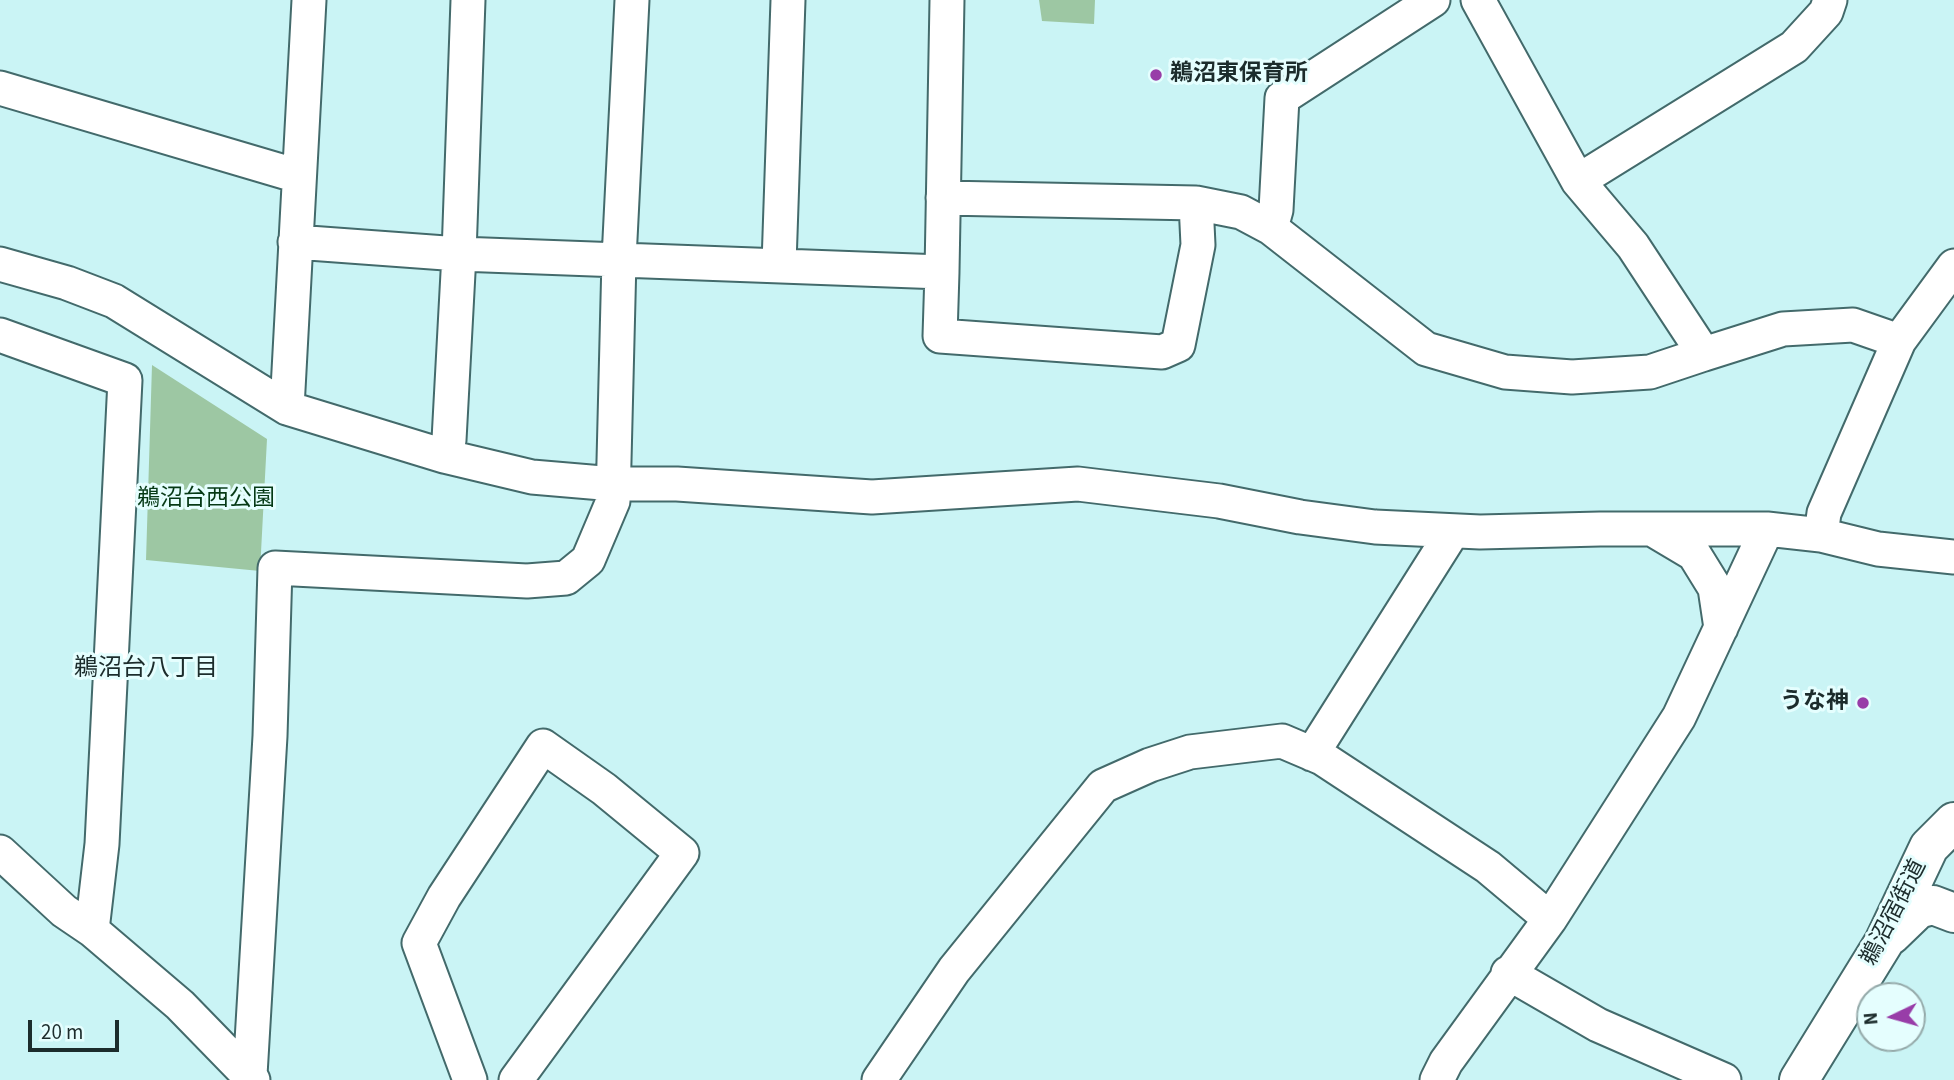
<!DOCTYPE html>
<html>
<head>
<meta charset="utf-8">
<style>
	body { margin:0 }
	#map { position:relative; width:1954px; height:1080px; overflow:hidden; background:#caf4f5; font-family:"Source Sans 3",sans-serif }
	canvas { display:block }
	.north { position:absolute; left:1856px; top:982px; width:70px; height:70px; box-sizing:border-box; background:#e5fefe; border:2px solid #95aaaa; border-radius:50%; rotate:265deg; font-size:19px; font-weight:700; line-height:28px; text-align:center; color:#1c2c2c }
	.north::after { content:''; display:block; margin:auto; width:24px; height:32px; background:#983da8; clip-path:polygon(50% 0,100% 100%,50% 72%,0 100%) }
	.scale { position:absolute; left:28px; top:1020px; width:91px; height:32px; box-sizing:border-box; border:4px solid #1c2c2c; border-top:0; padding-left:9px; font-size:21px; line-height:24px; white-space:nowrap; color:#1c2c2c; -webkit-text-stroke:5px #e5fefe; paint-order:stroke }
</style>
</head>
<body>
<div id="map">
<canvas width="1954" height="1080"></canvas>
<div class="north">N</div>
<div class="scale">20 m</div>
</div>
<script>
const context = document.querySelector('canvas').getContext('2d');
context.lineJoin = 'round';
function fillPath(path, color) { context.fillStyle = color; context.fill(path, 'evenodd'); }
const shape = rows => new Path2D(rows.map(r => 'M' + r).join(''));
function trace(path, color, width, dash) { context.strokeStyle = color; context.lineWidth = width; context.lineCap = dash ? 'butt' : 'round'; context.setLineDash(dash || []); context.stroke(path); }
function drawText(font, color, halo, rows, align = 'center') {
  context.font = font + ' "Source Sans 3","Noto Sans JP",sans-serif'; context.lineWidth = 6; context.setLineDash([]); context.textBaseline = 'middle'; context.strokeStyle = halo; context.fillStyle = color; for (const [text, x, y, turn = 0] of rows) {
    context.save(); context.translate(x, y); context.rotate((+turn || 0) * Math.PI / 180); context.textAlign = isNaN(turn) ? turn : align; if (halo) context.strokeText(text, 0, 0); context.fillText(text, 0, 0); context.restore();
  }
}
fillPath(shape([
	[1039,0,1095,0,1094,24,1042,21],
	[152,365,267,439,260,571,146,560]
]), '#9dc7a3');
const minor = shape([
	[1478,0,1578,181,1633,246,1704,354,1783,329,1853,325,1899,341],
	[0,88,298,176],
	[1578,181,1794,47,1826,12,1830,0],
	[943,198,1196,203,1198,245,1178,345,1162,352,940,336,942,272,947,0],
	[1196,203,1241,212,1271,228,1426,349,1505,372,1572,377,1650,372,1704,354],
	[1271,228,1276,210,1282,98,1433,0],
	[295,242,459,254,942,272],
	[0,264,67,283,114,301,287,408,444,456,532,477,614,484,677,484,872,497,1078,484,1219,501,1300,517,1375,527,1480,532,1600,529,1767,529,1821,535,1878,549,1954,557],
	[779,264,788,0],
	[0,335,125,380,102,844,92,930],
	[287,408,309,0],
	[444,456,449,440,459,254,468,0],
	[1652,529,1694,554,1715,588,1721,628],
	[1821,535,1824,513,1899,341,1954,266],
	[1312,754,1453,531],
	[0,852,64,911,92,930,180,1005,253,1080],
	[1508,973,1598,1025,1724,1080],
	[250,1075,270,736,275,568,527,581,566,578,588,560,613,501,619,259,632,0],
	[470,1080,419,943,444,897,543,746,604,789,682,853,516,1080],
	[879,1080,954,970,1103,786,1150,765,1190,752,1282,741,1322,758,1488,867,1550,919],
	[1437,1080,1446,1062,1550,919,1679,717,1767,529]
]);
const tertiary = shape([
	[1891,935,1918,909,1933,905,1954,913],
	[1799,1080,1884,942,1929,847,1954,822]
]);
trace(minor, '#436a6b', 37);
trace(tertiary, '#436a6b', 42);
trace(minor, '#fff', 33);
trace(tertiary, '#fff', 38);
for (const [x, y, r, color] of [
	[1156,75,7,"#983da8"],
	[1863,703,7,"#983da8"]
]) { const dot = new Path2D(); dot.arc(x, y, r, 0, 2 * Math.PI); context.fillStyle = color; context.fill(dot); trace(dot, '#e5fefe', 2.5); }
drawText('bold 23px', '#1c2c2c', '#e5fefe', [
	["鵜沼東保育所",1170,75],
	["うな神",1849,703,"right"]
], 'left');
drawText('23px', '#053915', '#e5fefe', [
	["鵜沼台西公園",206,500]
]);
drawText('23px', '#1c2c2c', '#e5fefe', [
	["鵜沼宿街道",1895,913,-63]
]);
drawText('24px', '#1c2c2c', '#e5fefe', [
	["鵜沼台八丁目",146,670]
]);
</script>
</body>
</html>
